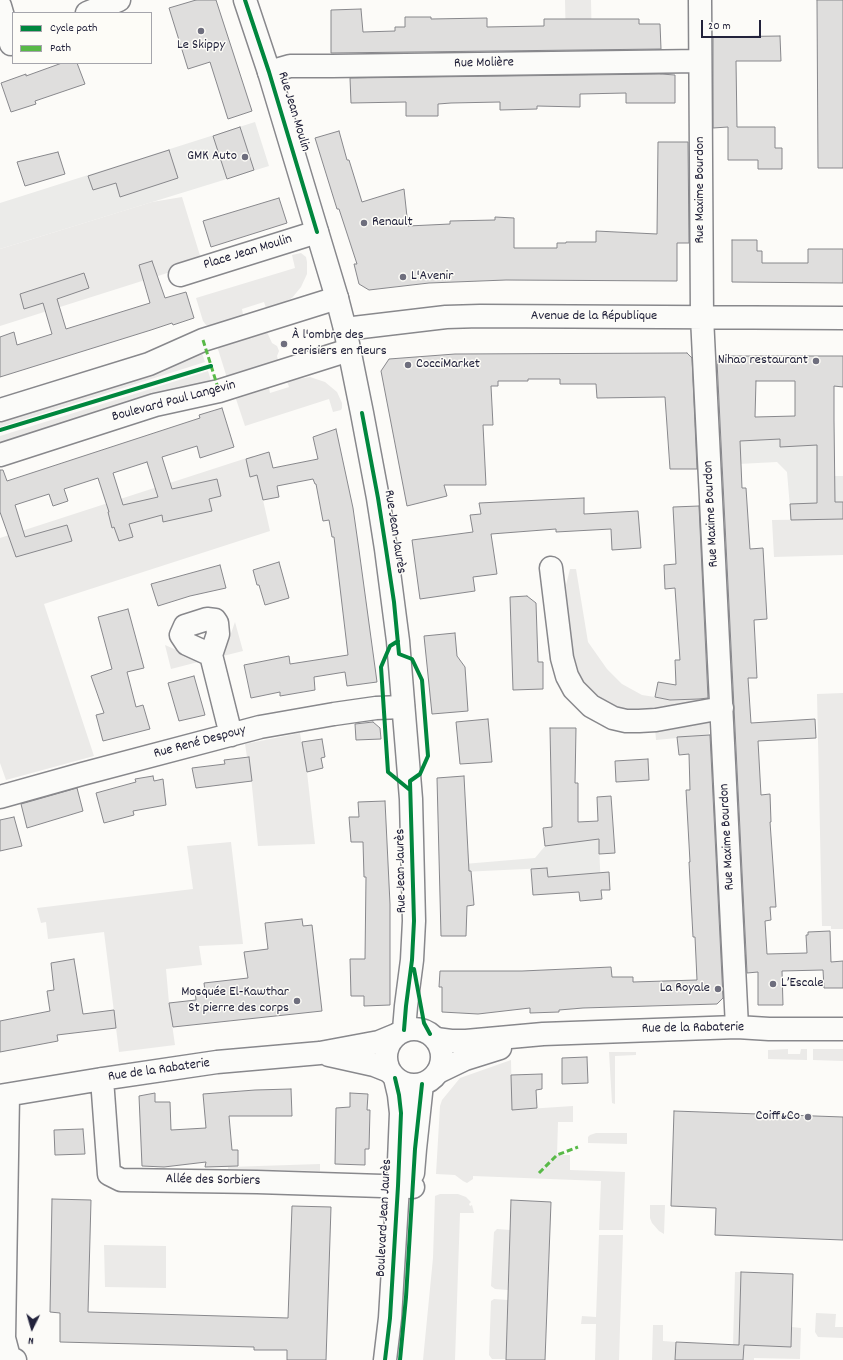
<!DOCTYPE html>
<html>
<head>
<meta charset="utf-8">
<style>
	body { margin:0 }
	#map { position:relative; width:843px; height:1360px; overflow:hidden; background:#fcfbf8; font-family:Dekko,sans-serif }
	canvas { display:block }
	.legend { position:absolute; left:12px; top:12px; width:140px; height:52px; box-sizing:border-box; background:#fdfcf7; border:1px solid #a5a5ac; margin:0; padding:5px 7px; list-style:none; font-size:12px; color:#22223b }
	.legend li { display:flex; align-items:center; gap:8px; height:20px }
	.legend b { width:20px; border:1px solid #a5a5ac }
	.north { position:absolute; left:12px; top:1308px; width:40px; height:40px; -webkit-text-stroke:3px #fdfcf7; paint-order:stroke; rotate:185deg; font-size:11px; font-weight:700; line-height:16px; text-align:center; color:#22223b }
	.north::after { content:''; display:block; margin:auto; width:14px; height:18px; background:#22223b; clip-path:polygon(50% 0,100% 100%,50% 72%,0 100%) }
	.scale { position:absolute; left:701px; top:20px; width:60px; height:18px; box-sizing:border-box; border:2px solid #22223b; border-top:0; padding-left:5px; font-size:12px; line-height:14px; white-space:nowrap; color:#22223b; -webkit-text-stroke:3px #fdfcf7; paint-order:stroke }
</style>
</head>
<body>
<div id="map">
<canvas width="843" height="1360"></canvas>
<ul class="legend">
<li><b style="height:5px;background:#00873e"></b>Cycle path</li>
<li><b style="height:5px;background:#58b947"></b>Path</li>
</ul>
<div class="north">N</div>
<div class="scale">20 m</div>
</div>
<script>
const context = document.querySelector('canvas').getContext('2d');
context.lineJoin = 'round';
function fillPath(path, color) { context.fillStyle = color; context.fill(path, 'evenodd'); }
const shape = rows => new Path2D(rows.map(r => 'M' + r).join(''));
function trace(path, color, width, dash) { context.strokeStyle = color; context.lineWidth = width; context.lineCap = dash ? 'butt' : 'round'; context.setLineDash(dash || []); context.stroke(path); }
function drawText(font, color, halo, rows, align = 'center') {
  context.font = font + ' Dekko,sans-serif'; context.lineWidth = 3; context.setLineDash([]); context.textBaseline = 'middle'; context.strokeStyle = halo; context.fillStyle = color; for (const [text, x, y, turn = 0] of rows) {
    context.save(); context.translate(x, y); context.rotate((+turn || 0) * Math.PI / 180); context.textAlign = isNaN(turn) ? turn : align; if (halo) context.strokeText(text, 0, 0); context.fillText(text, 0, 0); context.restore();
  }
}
fillPath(shape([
	[255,122,269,166,0,249,0,203],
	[834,431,834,476,843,476,843,519,791,520,787,472,777,462,719,465,720,442,771,439],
	[598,821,601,890,550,894,547,868,440,873,440,866,535,858,545,846,543,828]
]), '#ebebe9');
fillPath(shape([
	[565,0,591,0,592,50,566,50],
	[182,197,202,262,0,326,0,249,152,202],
	[301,253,306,257,307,262,307,274,301,287,292,298,281,304,266,308,264,302,242,309,243,315,212,325,206,325,203,321,196,298,295,268,292,255],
	[264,331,267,332,272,343,277,346,279,351,277,356,278,360,275,363,227,378,217,346],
	[200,347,205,362,0,427,0,416],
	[208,371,213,387,0,446,0,436],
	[310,377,325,382,337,392,342,403,342,408,341,410,333,412,329,399,245,426,236,399,269,388,270,393,289,387,287,381],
	[253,456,270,531,44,604,94,756,6,780,0,763,0,538],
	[843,519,843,555,774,557,772,520],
	[570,569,576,569,588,642,607,669,622,684,642,695,655,697,670,700,708,698,706,702,627,714,588,694,571,659,566,585],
	[235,622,243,651,223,656],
	[165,645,202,661,171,669],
	[843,693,843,929,831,929,831,926,822,926,817,694],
	[709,721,709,735,656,740,655,728],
	[300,733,307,772,315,844,258,846,249,757,247,757,245,744],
	[231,842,243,944,199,946,202,965,166,969,169,1003,175,1045,119,1052,104,932,48,939,46,922,41,923,37,908,193,889,187,846],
	[788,1049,788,1054,800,1054,801,1049,807,1049,807,1060,768,1059,768,1050],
	[813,1049,843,1049,843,1061,813,1060],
	[609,1052,636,1052,636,1055,615,1056,615,1104,612,1103],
	[511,1060,512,1110,573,1106,573,1122,558,1122,557,1155,570,1155,570,1170,625,1172,623,1230,599,1230,601,1181,473,1176,473,1179,467,1183,463,1181,455,1175,436,1174,440,1106,442,1100,460,1078],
	[596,1133,627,1133,627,1144,588,1143,588,1137,590,1135],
	[320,1164,320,1171,228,1169,228,1167],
	[440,1194,458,1194,466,1197,471,1202,469,1204,470,1206,472,1205,474,1213,460,1213,455,1360,423,1360,433,1258,435,1196],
	[650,1205,665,1205,664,1234,659,1231,652,1223,650,1218],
	[497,1229,510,1230,508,1290,495,1289,491,1286,494,1232],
	[599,1235,623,1235,619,1360,595,1360,596,1324,581,1324,582,1316,596,1317],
	[104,1245,166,1246,166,1288,105,1287],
	[735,1272,741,1272,739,1345,733,1345],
	[494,1299,508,1300,506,1359,492,1359,489,1355,491,1301],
	[816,1313,836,1314,835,1327,843,1327,843,1338,818,1337,815,1332],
	[653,1325,663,1325,663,1341,676,1342,675,1360,652,1360],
	[792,1327,801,1328,800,1359,754,1358,754,1360,743,1360,744,1345,791,1347]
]), '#ebeae8');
const building = shape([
	[196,0,216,0,252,111,228,119,210,62,188,69,169,8,196,0],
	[817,0,843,0,843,168,818,168,817,0],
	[361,9,363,32,395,31,395,27,405,27,405,17,431,17,431,19,487,18,487,27,544,26,544,19,639,19,639,24,660,24,661,49,331,53,331,10,361,9],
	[780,36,781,61,736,61,737,127,775,127,775,148,782,148,782,169,758,169,758,160,728,160,728,127,713,128,713,37,780,36],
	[62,63,77,63,85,84,35,101,36,104,11,112,1,83,26,74,26,76,62,63],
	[661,74,675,75,675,103,626,103,626,93,580,94,580,107,537,106,537,109,500,110,500,102,451,103,438,104,438,116,406,116,406,102,351,103,350,78,661,74],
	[240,127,254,170,227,179,213,136,240,127],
	[339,131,347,160,349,160,362,202,404,189,408,226,450,224,450,221,495,220,495,217,514,218,514,248,557,248,557,243,566,243,566,242,596,242,596,231,657,234,658,142,688,142,689,243,677,243,677,281,506,280,429,283,369,290,359,284,354,264,357,264,339,209,337,209,315,138,339,131],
	[169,150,178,178,120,197,116,183,93,190,88,176,169,150],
	[58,152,65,174,25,186,17,162,58,152],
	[279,198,287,223,211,247,203,221,279,198],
	[732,240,757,240,757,251,762,251,762,263,808,263,808,249,843,249,843,283,732,282,732,240],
	[152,261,165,298,186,292,194,318,173,325,172,323,151,330,0,377,0,337,14,332,17,345,52,334,43,303,24,309,20,294,84,273,89,288,57,299,66,329,150,303,139,265,152,261],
	[687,353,692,358,697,469,670,469,665,397,597,398,596,384,560,384,560,379,528,379,528,381,498,381,498,386,491,386,493,425,483,425,486,485,444,485,447,496,407,506,381,371,389,359,455,354,687,353],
	[722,356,843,356,843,387,834,386,834,420,835,502,843,502,843,519,791,520,790,504,817,503,817,445,780,447,780,439,740,441,742,488,746,488,750,549,763,548,767,619,754,620,757,678,748,678,751,723,815,719,816,738,758,741,761,795,770,794,771,822,770,822,776,907,770,907,771,920,765,921,767,954,807,953,806,935,808,935,808,932,830,931,831,962,843,961,843,988,824,988,823,970,782,971,783,1005,758,1005,758,972,747,973,717,361,722,356],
	[756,381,795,381,795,416,755,417,756,381],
	[222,408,234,447,200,458,197,446,162,457,172,489,217,479,221,496,209,499,212,511,163,522,162,515,129,524,133,537,119,541,114,527,112,528,108,512,109,512,98,478,64,489,68,501,53,506,49,494,15,505,25,537,67,525,72,541,16,557,0,512,0,470,3,470,7,481,200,418,199,415,222,408],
	[147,462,158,497,123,505,113,473,147,462],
	[336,429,353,508,359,550,377,682,347,686,345,672,314,677,315,690,280,696,280,692,251,698,244,665,289,656,290,664,348,655,334,537,332,537,329,520,323,521,316,484,315,484,313,479,277,486,279,497,263,500,257,475,250,477,246,459,269,452,273,468,318,459,313,437,336,429],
	[584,498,584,514,638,511,641,548,612,550,611,529,556,532,556,529,491,534,497,574,473,577,475,591,420,599,412,540,473,532,470,515,481,514,479,503,584,498],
	[699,506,708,698,699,699,670,700,655,697,658,682,676,685,675,660,680,660,675,588,665,589,664,565,676,564,673,507,699,506],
	[279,562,289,598,265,605,259,585,257,585,253,570,279,562],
	[220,565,226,588,190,596,158,606,151,584,220,565],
	[527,596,536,603,538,662,543,662,543,689,513,690,510,597,527,596],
	[128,609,144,668,127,672,136,707,143,705,150,729,103,741,96,715,104,713,91,676,112,669,98,617,128,609],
	[455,633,457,656,465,667,468,711,432,714,424,636,455,633],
	[194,676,205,715,179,721,168,683,194,676],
	[488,719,492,762,460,764,456,722,488,719],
	[373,722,380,728,381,739,356,740,355,724,373,722],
	[550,728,576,728,575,783,578,783,578,822,598,821,597,797,611,796,615,853,599,854,599,839,545,846,543,828,552,827,550,728],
	[710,735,723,998,717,1004,583,1008,559,1010,559,1012,530,1013,530,1008,478,1014,442,1012,442,987,439,987,440,971,522,971,611,967,612,977,633,977,633,982,697,980,695,937,693,937,689,862,690,862,686,790,690,790,689,754,679,755,677,737,710,735],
	[322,739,325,757,321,758,323,768,307,772,302,742,322,739],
	[249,757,252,781,196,788,192,768,225,764,224,760,249,757],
	[648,759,649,780,616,782,615,761,648,759],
	[153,776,154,781,163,779,166,805,133,811,134,815,104,823,96,793,136,782,135,779,153,776],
	[464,776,469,871,471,871,474,905,467,906,466,936,441,936,437,778,464,776],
	[77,788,83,811,27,828,21,804,77,788],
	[385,801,390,904,390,1005,364,1006,364,996,351,996,350,959,365,959,366,877,364,877,363,842,351,842,349,817,359,817,358,802,385,801],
	[14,817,22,846,0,851,0,820,14,817],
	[547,868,548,877,609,872,610,890,601,890,602,899,580,901,579,892,533,895,531,869,547,868],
	[302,919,303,926,312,925,322,1011,173,1027,169,1003,196,1000,195,991,205,991,204,983,248,978,244,952,268,949,265,923,302,919],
	[74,959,83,1014,114,1010,116,1028,57,1035,58,1041,0,1052,0,1021,50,1011,47,991,54,990,51,963,74,959],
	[587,1057,588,1083,562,1084,562,1058,587,1057],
	[542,1074,542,1089,536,1090,537,1108,512,1110,511,1075,542,1074],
	[291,1089,292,1116,229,1116,232,1150,238,1150,238,1166,205,1167,206,1162,164,1167,142,1166,139,1096,155,1093,155,1102,170,1102,171,1130,206,1128,203,1094,255,1090,291,1089],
	[350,1093,368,1094,367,1110,370,1110,369,1149,365,1149,365,1165,335,1164,336,1108,350,1107,350,1093],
	[674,1111,843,1117,843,1240,715,1235,716,1208,671,1206,674,1111],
	[83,1129,85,1154,55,1155,54,1130,83,1129],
	[52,1199,91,1200,88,1312,288,1318,292,1206,331,1207,326,1360,287,1360,287,1350,254,1350,254,1347,60,1342,60,1313,50,1312,52,1199],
	[511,1200,551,1202,545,1360,506,1360,511,1200],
	[741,1272,793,1274,791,1347,744,1345,743,1360,675,1360,676,1342,739,1345,741,1272]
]);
fillPath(building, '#dfdedd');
trace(building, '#88888c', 1);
const minor = shape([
	[700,0,702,317,737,1027],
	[0,6,11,44],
	[87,13,119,0],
	[269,72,290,66,332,66,700,61],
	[180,275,317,232],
	[345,329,446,317,480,316,843,318],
	[0,410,149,364,203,340,337,298],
	[0,455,155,405,219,391,349,350],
	[551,568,562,658,567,676,574,689,591,706,613,718,626,721,639,721,656,720,722,708],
	[211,655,187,644,181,635,185,626,207,619,215,620,217,623,218,634,211,655,231,735],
	[0,797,82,774,260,727,334,714,376,708,403,707],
	[436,1039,451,1041,466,1041,543,1034,737,1027,769,1029,843,1029],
	[329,1055,374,1065,389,1071],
	[438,1072,465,1059,500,1048],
	[102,1079,109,1174,121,1180,257,1182,413,1187],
	[8,1095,4,1338,9,1357,15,1360],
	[0,1096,102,1079,217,1062,320,1053,379,1042,396,1035]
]);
const secondary = shape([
	[245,0,269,72,337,298,345,329,362,413,378,498,386,549,398,641,411,799,414,921,412,960,406,1006,404,1030],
	'386 1057a28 28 0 1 1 56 0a28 28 0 1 1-56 0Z',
	[413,1173,415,1149,422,1084],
	[385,1360,390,1318,398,1186,401,1113,399,1095,395,1078]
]);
trace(minor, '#88888c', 25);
trace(secondary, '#88888c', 25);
trace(minor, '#fbfbf9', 22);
trace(secondary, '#fbfbf9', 22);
trace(shape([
	[203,340,219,391],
	[539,1173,557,1155,578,1147]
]), '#58b947', 3, [6, 3]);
trace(shape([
	[245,0,269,72,317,232],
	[362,413,378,498,386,549,394,602,399,654,412,659,422,680,428,756,420,774,410,781,414,921,412,960,406,1006,404,1030],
	[0,430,211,366],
	[398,641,390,646,381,667,388,772,410,790],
	[414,969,424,1023,430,1034],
	[385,1360,390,1318,398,1186,401,1113,399,1095,395,1078],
	[400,1360,406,1297,415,1149,422,1084]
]), '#00873e', 4);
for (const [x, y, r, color] of [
	[201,31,4,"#6e6e7d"],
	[245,157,4,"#6e6e7d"],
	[364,223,4,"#6e6e7d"],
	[403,277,4,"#6e6e7d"],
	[284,344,4,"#6e6e7d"],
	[816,361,4,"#6e6e7d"],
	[408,365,4,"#6e6e7d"],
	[773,984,4,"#6e6e7d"],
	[718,989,4,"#6e6e7d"],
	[297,1001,4,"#6e6e7d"],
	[808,1117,4,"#6e6e7d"]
]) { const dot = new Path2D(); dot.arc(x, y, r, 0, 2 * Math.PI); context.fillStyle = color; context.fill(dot); trace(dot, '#fdfcf7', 1.5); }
drawText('14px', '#22223b', '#fdfcf7', [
	["Le Skippy",201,46,"center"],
	["GMK Auto",237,157],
	["Renault",372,223,"left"],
	["L'Avenir",411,277,"left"],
	["À l'ombre des",292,336,"left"],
	["cerisiers en fleurs",292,352,"left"],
	["Nihao restaurant",808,361],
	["CocciMarket",416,365,"left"],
	["L’Escale",781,984,"left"],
	["La Royale",710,989],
	["Mosquée El-Kawthar",289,993],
	["St pierre des corps",289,1009],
	["Coiff&Co",800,1117]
], 'right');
drawText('14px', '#22223b', '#fdfcf7', [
	["Rue Molière",484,64,-1],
	["Rue Jean Moulin",293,112,73],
	["Rue Maxime Bourdon",701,190,-90],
	["Place Jean Moulin",248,253,-17],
	["Avenue de la République",594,317],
	["Boulevard Paul Langevin",174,402,-15],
	["Rue Maxime Bourdon",712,514,-93],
	["Rue Jean Jaurès",394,532,81],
	["Rue René Despouy",200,743,-15],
	["Rue Maxime Bourdon",728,837,-93],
	["Rue Jean Jaurès",402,871,-91],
	["Rue de la Rabaterie",693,1029,-1],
	["Rue de la Rabaterie",159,1071,-8],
	["Allée des Sorbiers",213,1181,1],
	["Boulevard Jean Jaurès",385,1218,-87]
]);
</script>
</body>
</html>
